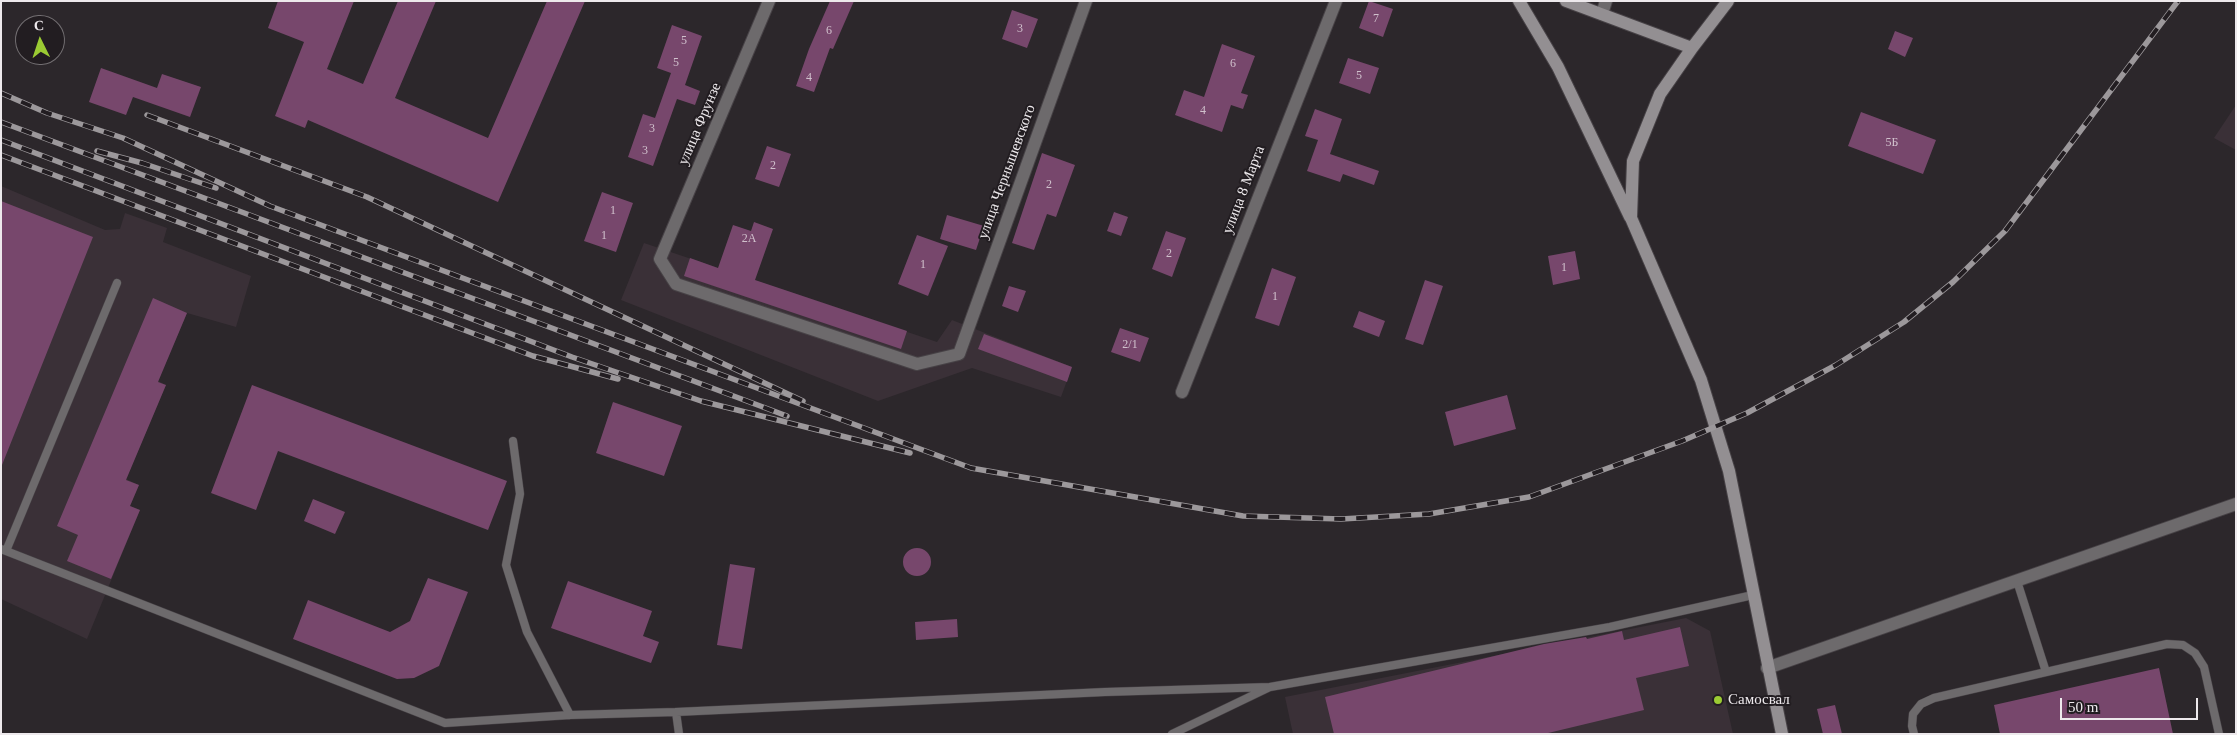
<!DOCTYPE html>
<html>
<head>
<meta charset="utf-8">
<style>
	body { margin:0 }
	#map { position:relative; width:2237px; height:735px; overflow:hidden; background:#2c272b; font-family:Georgia,serif }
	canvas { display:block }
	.frame { position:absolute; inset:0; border:2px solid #ede9ec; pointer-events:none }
	.north { position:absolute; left:15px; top:15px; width:50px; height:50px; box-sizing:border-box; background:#221d21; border:1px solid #736f72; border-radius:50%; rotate:356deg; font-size:14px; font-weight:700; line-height:20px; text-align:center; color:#ede9ec }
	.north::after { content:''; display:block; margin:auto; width:18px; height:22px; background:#9bcb33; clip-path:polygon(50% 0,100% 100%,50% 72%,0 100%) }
	.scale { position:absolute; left:2060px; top:698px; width:138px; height:22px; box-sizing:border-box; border:2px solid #ede9ec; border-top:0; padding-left:6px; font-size:15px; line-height:18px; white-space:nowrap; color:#ede9ec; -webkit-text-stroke:4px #221d21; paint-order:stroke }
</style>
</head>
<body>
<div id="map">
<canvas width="2237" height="735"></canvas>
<div class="frame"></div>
<div class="north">С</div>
<div class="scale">50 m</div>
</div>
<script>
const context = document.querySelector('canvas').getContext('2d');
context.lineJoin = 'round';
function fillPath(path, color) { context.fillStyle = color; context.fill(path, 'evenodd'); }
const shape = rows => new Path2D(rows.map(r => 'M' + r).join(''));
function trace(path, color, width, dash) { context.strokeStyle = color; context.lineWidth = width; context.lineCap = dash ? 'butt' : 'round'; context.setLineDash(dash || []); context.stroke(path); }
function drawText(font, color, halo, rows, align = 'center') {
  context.font = font + ' Georgia,serif'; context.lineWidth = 4; context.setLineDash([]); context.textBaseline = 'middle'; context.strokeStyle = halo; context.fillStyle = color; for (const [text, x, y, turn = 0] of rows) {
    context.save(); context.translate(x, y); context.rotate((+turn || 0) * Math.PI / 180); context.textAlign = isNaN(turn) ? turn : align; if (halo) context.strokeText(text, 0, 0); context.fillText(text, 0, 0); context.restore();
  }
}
fillPath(shape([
	[2236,105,2236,150,2214,138],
	[1,186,105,230,120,229,125,213,167,228,163,242,251,276,236,327,187,313,158,381,166,385,126,479,139,485,130,506,140,510,87,639,1,599],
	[644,243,937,342,952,320,1072,367,1061,397,972,368,878,401,621,300],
	[1686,618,1710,631,1733,734,1293,734,1285,697]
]), '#3a3037');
fillPath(shape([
	[278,1,354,1,327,69,363,84,398,1,436,1,395,98,488,138,547,1,585,1,498,202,308,120,305,128,275,116,304,42,268,28],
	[830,1,854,1,833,49,830,48,814,92,796,86,809,49],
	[1369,1,1393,9,1383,37,1359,28],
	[1012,10,1038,19,1027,48,1002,39],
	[672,25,702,36,685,85,700,91,695,105,677,99,653,166,628,157,643,114,655,118,671,73,657,68],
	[1895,31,1913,38,1905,57,1888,49],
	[1222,44,1255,56,1241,93,1248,95,1243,109,1231,105,1222,132,1175,115,1184,90,1204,97],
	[1348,58,1379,68,1370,94,1339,83],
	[101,68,157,88,162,74,201,87,190,117,133,97,126,115,89,102],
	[1315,109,1342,119,1330,154,1379,171,1374,185,1343,174,1340,182,1307,171,1318,140,1305,136],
	[1861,112,1936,140,1923,174,1848,146],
	[767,146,791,154,779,187,755,179],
	[1042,153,1075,165,1056,217,1047,214,1034,250,1012,243],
	[602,192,633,203,616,252,584,241],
	[1,201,93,237,2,465,1,465],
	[1114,212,1128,217,1121,236,1107,231],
	[947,215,984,226,976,250,940,239],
	[754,222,773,229,755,280,907,331,901,349,684,276,690,258,718,268,733,225,751,231],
	[1166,231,1186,238,1172,277,1152,269],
	[917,235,948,246,928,296,898,284],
	[1575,251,1580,279,1553,285,1548,256],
	[1272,268,1296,277,1279,326,1255,318],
	[1425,280,1443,286,1423,345,1405,339],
	[1009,286,1026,291,1018,312,1002,306],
	[153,298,187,313,158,382,166,385,126,480,139,485,130,506,140,510,111,579,67,561,78,535,57,526],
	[1359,311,1385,321,1379,337,1353,327],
	[1120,328,1149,338,1140,362,1111,352],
	[984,334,1072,367,1067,382,978,349],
	[252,385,507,481,488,530,278,451,256,510,211,493],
	[1507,395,1516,429,1454,446,1445,412],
	[613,402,682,426,664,476,596,453],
	[313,499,345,512,335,534,304,521],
	'903 562a14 14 0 1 1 28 0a14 14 0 1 1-28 0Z',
	[730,564,755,568,742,649,717,645],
	[428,578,468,592,439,666,414,678,397,679,293,639,308,600,390,632,410,621],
	[568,581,652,611,643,636,659,642,651,663,551,628],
	[957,619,958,637,916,640,915,622],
	[1680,627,1689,666,1636,678,1644,710,1544,734,1334,734,1325,697,1544,644,1586,637,1587,639,1622,631,1624,640],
	[2159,668,2173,734,2000,734,1994,705],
	[1835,705,1842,734,1823,734,1817,709]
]), '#77476c');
const service = shape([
	[513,441,520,494,506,565,527,632,570,715],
	[1,549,445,723,570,715,676,712],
	[6,551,117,283],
	[2017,581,2046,672],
	[679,734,676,712,1105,692,1270,687],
	[1172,734,1270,687,1610,627,1753,595],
	[1914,734,1912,726,1913,714,1921,704,1934,698,2167,644,2183,645,2195,653,2204,667,2219,734]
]);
const minor = shape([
	[769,1,660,259,676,284,917,364,959,354,1086,1],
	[1602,14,1606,1],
	[1182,392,1336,1],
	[1767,668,2236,504]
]);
const secondary = shape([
	[1519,1,1558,67,1630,217],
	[1566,1,1692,48],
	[1728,1,1692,48,1660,94,1633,161,1631,218,1701,380,1729,471,1782,734]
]);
trace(service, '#474246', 9);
trace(minor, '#474246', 14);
trace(secondary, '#474246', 14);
trace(service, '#6d6a6c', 8);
trace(minor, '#6d6a6c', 12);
trace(secondary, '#938f92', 12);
const rail = shape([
	[1,93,47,113,123,138,270,206,971,468,1243,516,1341,519,1429,514,1529,497,1682,441,1747,413,1836,365,1904,322,1953,282,2005,231,2178,1],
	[147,115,367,197,803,401],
	[1,122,787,416],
	[1,140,572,357,701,401,910,453],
	[97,151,142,163,216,188],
	[1,155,533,356,618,379]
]);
trace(rail, '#9c989b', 5.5);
trace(rail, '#221d21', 4, [11]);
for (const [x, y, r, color] of [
	[1718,700,5,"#9bcb33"]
]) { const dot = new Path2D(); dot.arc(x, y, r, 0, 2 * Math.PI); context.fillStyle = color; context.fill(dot); trace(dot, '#221d21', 2); }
drawText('12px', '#d0c0cc', null, [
	["7",1376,19],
	["3",1020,29],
	["6",829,31],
	["5",684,41],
	["5",676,63],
	["6",1233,64],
	["5",1359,76],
	["4",809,78],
	["4",1203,111],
	["3",652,129],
	["5Б",1892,143],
	["3",645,151],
	["2",773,166],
	["2",1049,185],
	["1",613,211],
	["1",604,236],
	["2А",749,239],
	["2",1169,254],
	["1",923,265],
	["1",1564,268],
	["1",1275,297],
	["2/1",1130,345]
]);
drawText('15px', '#ede9ec', '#221d21', [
	["улица Фрунзе",700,124,-67],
	["улица Чернышевского",1007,172,-70],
	["улица 8 Марта",1244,190,-69]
]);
drawText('15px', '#ede9ec', '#221d21', [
	["Самосвал",1728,700]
], 'left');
</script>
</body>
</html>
